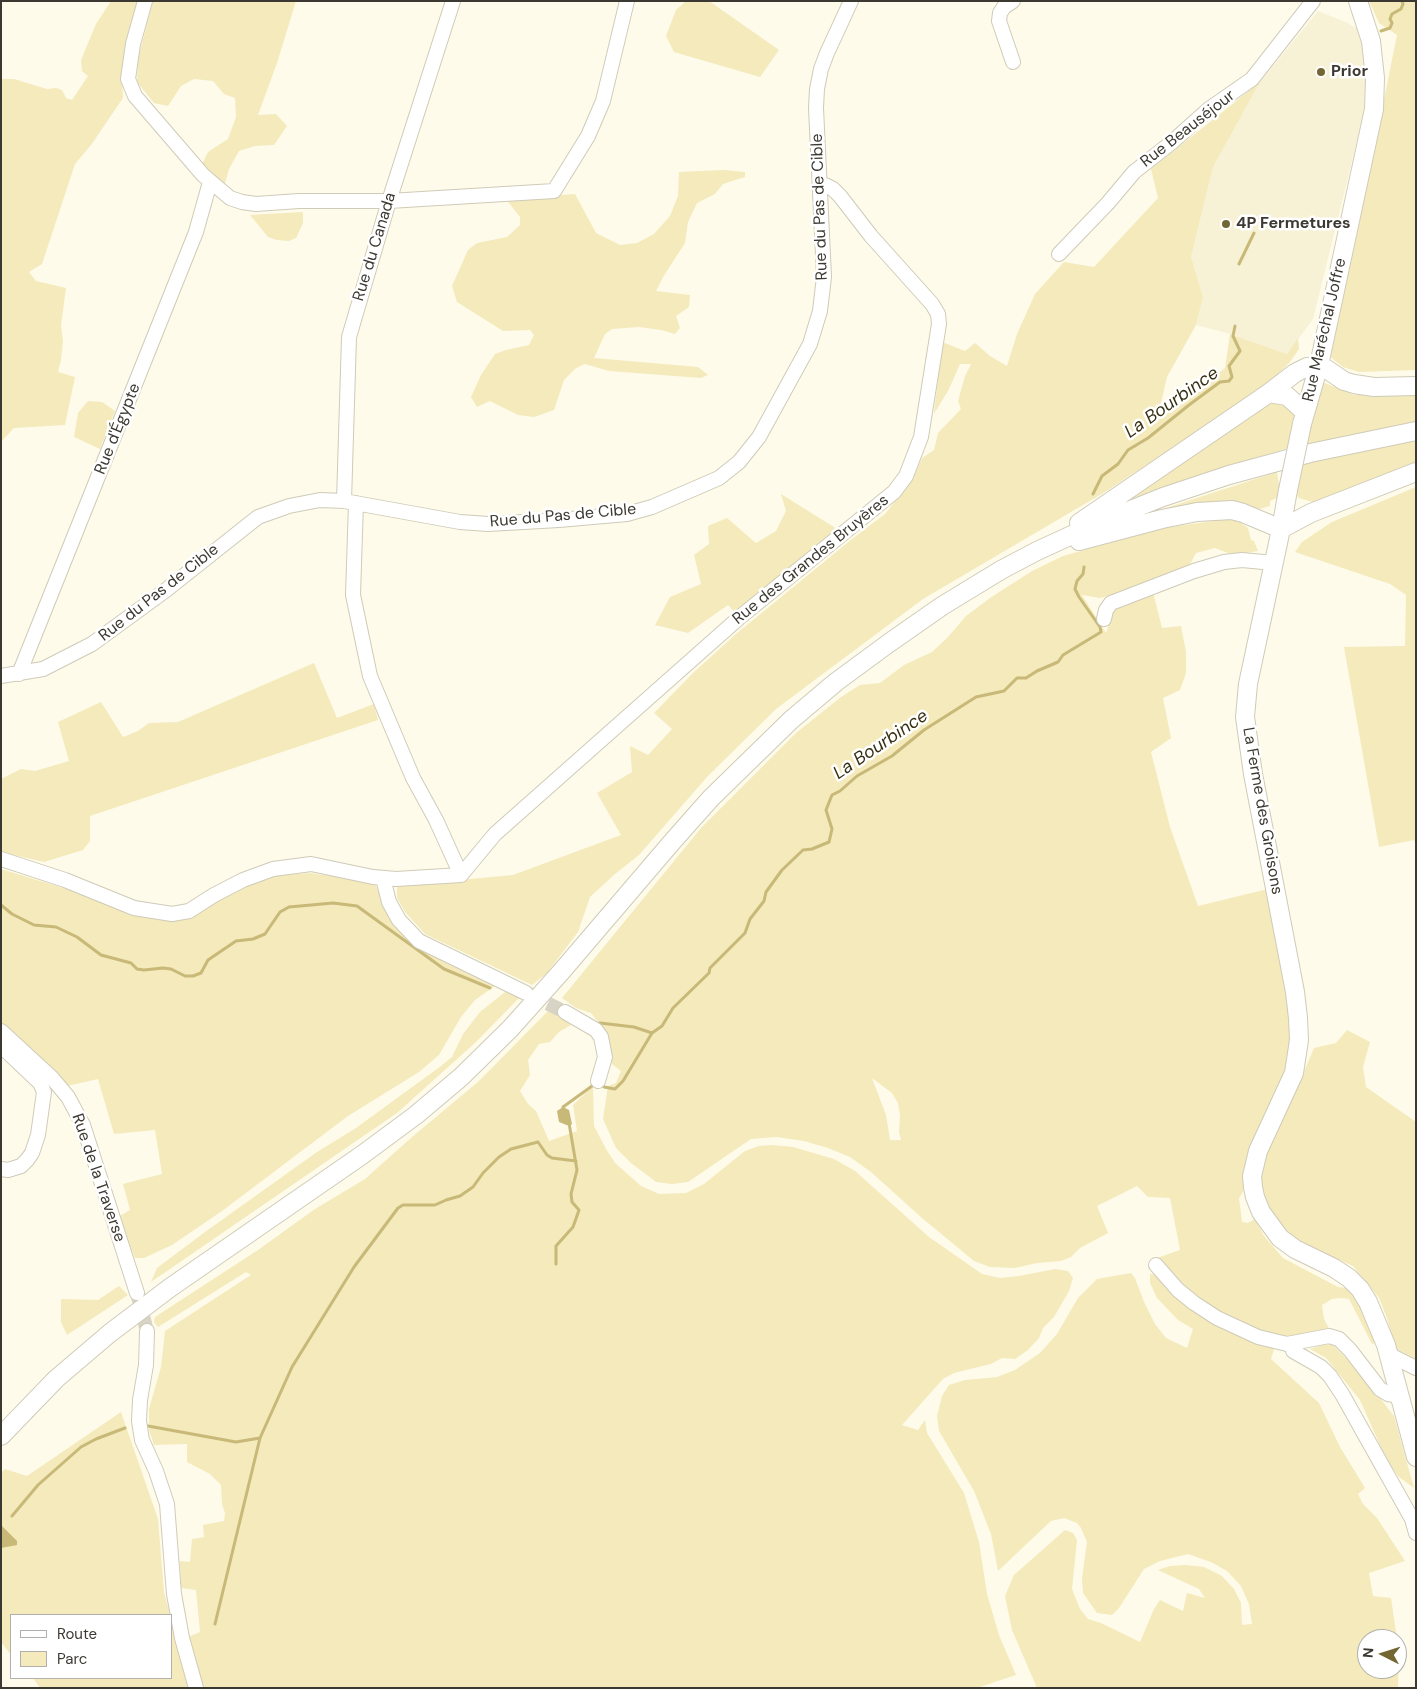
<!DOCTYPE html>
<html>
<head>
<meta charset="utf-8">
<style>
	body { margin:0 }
	#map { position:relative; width:1417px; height:1689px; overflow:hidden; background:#fefbeb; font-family:"DM Sans",sans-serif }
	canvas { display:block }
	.frame { position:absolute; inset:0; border:2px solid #3b3931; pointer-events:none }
	.legend { position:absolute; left:10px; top:1614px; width:162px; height:65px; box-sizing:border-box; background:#fff; border:1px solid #b1b0ad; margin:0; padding:6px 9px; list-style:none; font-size:15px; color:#3b3931 }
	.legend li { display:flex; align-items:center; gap:10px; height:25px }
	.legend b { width:25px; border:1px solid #b1b0ad }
	.north { position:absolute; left:1357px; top:1629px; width:50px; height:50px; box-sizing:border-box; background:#fff; border:1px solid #b1b0ad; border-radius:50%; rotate:275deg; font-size:14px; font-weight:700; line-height:20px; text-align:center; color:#3b3931 }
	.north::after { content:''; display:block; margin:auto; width:18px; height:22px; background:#726633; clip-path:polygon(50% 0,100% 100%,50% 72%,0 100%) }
</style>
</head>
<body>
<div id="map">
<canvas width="1417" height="1689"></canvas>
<div class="frame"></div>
<ul class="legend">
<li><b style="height:6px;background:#fff"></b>Route</li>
<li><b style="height:14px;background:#f4eabb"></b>Parc</li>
</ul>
<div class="north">N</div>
</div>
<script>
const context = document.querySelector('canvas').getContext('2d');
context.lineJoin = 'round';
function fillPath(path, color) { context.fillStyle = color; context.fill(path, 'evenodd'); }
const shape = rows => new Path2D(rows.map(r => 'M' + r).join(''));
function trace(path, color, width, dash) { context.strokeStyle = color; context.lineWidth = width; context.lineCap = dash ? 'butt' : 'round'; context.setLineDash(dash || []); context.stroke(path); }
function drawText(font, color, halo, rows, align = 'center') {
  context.font = font + ' "DM Sans",sans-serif'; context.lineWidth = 5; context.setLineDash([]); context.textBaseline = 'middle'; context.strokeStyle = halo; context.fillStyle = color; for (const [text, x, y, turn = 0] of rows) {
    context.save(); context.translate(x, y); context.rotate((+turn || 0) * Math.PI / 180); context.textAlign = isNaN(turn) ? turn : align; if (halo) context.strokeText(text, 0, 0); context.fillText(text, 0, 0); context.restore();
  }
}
fillPath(shape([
	[1318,11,1348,23,1357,29,1366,49,1366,92,1363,117,1313,319,1287,354,1230,334,1196,325,1203,297,1191,257,1213,167,1260,82]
]), '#f7f1d6');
fillPath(shape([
	[111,1,139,1,122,75,123,98,91,145,75,164,42,264,29,272,36,281,66,288,61,325,63,341,61,360,58,372,75,377,65,425,14,428,1,442,1,79,14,79,47,89,56,88,62,90,66,98,72,100,88,76,82,71,81,60,96,24],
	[153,1,296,1,277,63,258,115,276,114,287,126,274,145,255,146,239,151,229,169,224,187,201,166,208,152,228,139,236,117,235,98,224,94,213,81,194,79,181,86,168,106,154,103,137,82,138,59],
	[686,1,709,1,779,50,760,77,674,52,666,36,676,10],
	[1369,1,1416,1,1416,370,1359,372,1343,367,1328,355,1358,229,1397,35,1379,23],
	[1260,82,1213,167,1191,257,1203,297,1196,325,1167,377,1158,416,1172,412,1225,368,1230,334,1287,354,1298,338,1299,349,1290,362,1265,387,1105,492,923,599,776,709,707,777,639,855,615,874,590,897,578,932,547,973,532,985,425,934,405,912,397,898,397,886,513,875,621,835,597,793,632,772,630,746,648,755,672,729,654,713,693,673,736,634,852,539,885,514,913,479,922,458,934,450,938,433,961,409,958,401,965,376,971,364,960,364,949,389,934,414,942,342,965,351,975,343,990,356,1007,366,1017,334,1035,294,1064,262,1094,267,1158,198,1151,169],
	[724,170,745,172,745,177,723,184,715,194,697,203,688,222,685,243,663,277,656,291,690,295,689,307,676,316,680,328,675,334,661,330,639,327,612,329,605,334,594,358,698,367,708,375,701,378,609,371,585,364,576,368,564,380,554,410,534,417,518,415,490,401,477,407,471,397,481,375,495,354,506,350,529,345,534,335,530,330,503,331,457,302,452,286,468,250,477,243,507,237,520,225,520,217,506,199,575,194,596,233,620,245,637,243,654,234,670,216,678,196,679,172],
	[303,212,303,223,296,238,289,241,277,240,268,237,250,215],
	[1325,383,1354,395,1416,393,1416,423,1304,447,1318,384],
	[88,401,102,402,115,411,100,449,74,437,78,413],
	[1264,402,1282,402,1299,417,1288,448,1201,474,1104,513],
	[1416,438,1416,467,1316,503,1299,498,1294,492,1301,463],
	[1277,472,1281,496,1270,501,1270,506,1256,510,1135,518],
	[1416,487,1416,846,1414,840,1379,847,1344,647,1405,646,1406,595,1390,584,1295,552,1302,542,1332,522],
	[781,494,837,529,737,615,728,605,688,633,655,625,670,597,701,584,694,555,709,544,708,526,727,518,756,543,776,531,786,511],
	[1215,515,1234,518,1248,528,1251,540,1254,541,1258,551,1233,555,1215,548,1196,553,1188,568,1127,592,1100,598,1082,595,1106,633,1108,627,1108,613,1118,605,1153,592,1162,628,1181,626,1186,652,1186,673,1180,690,1163,698,1171,738,1151,752,1170,827,1198,906,1268,889,1290,1010,1290,1057,1289,1065,1250,1154,1243,1192,1239,1198,1242,1222,1248,1223,1255,1219,1264,1236,1283,1258,1338,1287,1346,1288,1357,1297,1378,1342,1372,1344,1349,1299,1341,1298,1332,1299,1322,1305,1324,1319,1331,1332,1287,1340,1247,1327,1194,1299,1170,1274,1157,1258,1180,1250,1170,1198,1148,1197,1137,1186,1097,1206,1108,1233,1080,1248,1071,1257,1061,1261,1037,1263,1015,1268,990,1267,974,1261,922,1218,871,1172,850,1157,828,1148,804,1141,777,1137,751,1139,688,1182,672,1184,656,1182,631,1163,616,1148,603,1119,608,1086,616,1083,621,1071,612,1064,610,1044,602,1027,591,1013,576,1008,562,998,701,828,796,733,841,697,860,685,880,683,904,665,932,652,948,637,966,616,990,598,1032,571,1063,556,1163,528,1213,521],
	[872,1078,892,1093,898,1103,900,1116,899,1132,901,1140,890,1140,886,1115],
	[314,663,337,718,374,704,378,720,90,816,90,841,83,850,44,862,1,852,1,779,21,769,35,771,69,761,58,722,101,702,123,737,138,731,149,723,178,722],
	[1,869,168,920,238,889,275,876,310,873,374,882,389,913,401,933,421,950,495,986,475,1000,461,1017,439,1055,419,1072,348,1116,222,1211,172,1245,144,1258,135,1258,118,1217,130,1210,123,1184,162,1174,155,1130,114,1134,98,1079,67,1086,54,1069,1,1024],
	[505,992,520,997,476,1042,397,1113,151,1282,157,1268,205,1232,317,1152,356,1128,441,1066,452,1057,463,1034,480,1012],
	[549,1010,563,1017,571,1025,559,1032,550,1042,539,1044,528,1060,530,1075,520,1091,528,1104,536,1111,549,1141,577,1131,573,1105,593,1086,594,1126,606,1149,615,1163,641,1186,659,1194,686,1193,704,1184,745,1151,759,1146,772,1145,793,1147,834,1159,855,1171,929,1237,982,1274,1000,1278,1019,1276,1055,1269,1068,1271,1073,1278,1069,1291,1054,1317,1043,1328,1039,1338,1028,1350,1015,1359,1002,1358,991,1364,954,1373,943,1379,902,1425,918,1430,925,1420,927,1433,964,1493,979,1542,987,1594,999,1635,1016,1675,977,1688,204,1688,188,1637,200,1632,196,1590,181,1588,180,1561,190,1562,192,1539,204,1537,203,1525,224,1521,225,1513,222,1504,221,1485,210,1474,187,1462,187,1444,154,1445,149,1430,149,1409,161,1367,165,1331,251,1275,246,1272,158,1327,154,1322,155,1317,258,1250,315,1209,365,1179,412,1137,478,1082],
	[1347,1030,1370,1042,1363,1067,1366,1087,1416,1122,1416,1359,1395,1348,1387,1318,1379,1298,1353,1266,1293,1239,1272,1217,1261,1198,1260,1171,1265,1150,1303,1074,1314,1048,1336,1043],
	[1131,1273,1135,1278,1144,1302,1155,1324,1166,1338,1187,1348,1193,1329,1178,1320,1157,1298,1150,1283,1150,1274,1157,1275,1275,1346,1271,1359,1319,1403,1340,1447,1365,1488,1358,1494,1363,1504,1377,1518,1405,1561,1369,1573,1373,1596,1391,1598,1397,1639,1367,1639,1367,1669,1397,1669,1397,1641,1399,1657,1398,1688,1037,1688,1012,1630,1005,1596,1014,1575,1065,1530,1073,1533,1077,1540,1072,1589,1080,1609,1088,1619,1101,1623,1140,1642,1154,1609,1160,1600,1183,1611,1187,1593,1205,1598,1199,1589,1158,1570,1170,1566,1186,1565,1204,1567,1222,1576,1234,1589,1241,1603,1242,1625,1252,1624,1249,1604,1241,1586,1227,1571,1211,1562,1188,1554,1160,1561,1144,1569,1119,1608,1112,1615,1097,1613,1083,1593,1082,1578,1087,1542,1081,1528,1077,1523,1064,1518,1051,1521,998,1571,991,1534,974,1491,939,1431,937,1416,942,1396,949,1385,965,1380,997,1377,1015,1370,1040,1353,1057,1334,1078,1298,1097,1279],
	[119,1286,128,1295,67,1335,61,1322,61,1299,98,1300],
	[1325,1344,1333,1345,1343,1355,1369,1384,1394,1416,1414,1488,1399,1477,1387,1461,1360,1400,1326,1358,1310,1349],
	[121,1412,158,1519,164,1592,170,1615,11,1615,11,1655,1,1642,1,1473,5,1469,27,1476],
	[171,1619,189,1688,40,1688,33,1678,171,1678]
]), '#f4eabb');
fillPath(shape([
	[563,1107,569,1110,572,1124,569,1126,559,1122,557,1111],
	[1,1525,17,1541,17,1545,1,1548]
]), '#c8b978');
trace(shape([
	[1381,31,1390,28,1392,23,1390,19,1392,14,1401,9,1403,4,1402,1],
	[1239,264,1254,233],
	[1093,494,1102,476,1118,464,1128,450,1148,438,1189,405,1220,382,1229,381,1232,377,1229,366,1240,351,1233,336,1235,326],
	[1,905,12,914,34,925,56,927,77,937,101,955,131,963,137,969,144,970,163,968,171,969,185,976,193,976,201,973,208,960,236,941,253,939,265,934,280,912,289,907,333,903,357,906,444,969,490,988],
	[600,1023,634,1027,652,1033],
	[604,1087,615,1089,623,1081,652,1033,662,1026,673,1008,709,973,710,968,745,933,750,919,764,901,766,892,782,870,803,850,812,849,829,842,832,829,826,810,832,795,840,791,857,776,892,756,924,730,976,697,1004,691,1017,678,1026,678,1037,671,1058,662,1063,655,1101,632,1100,627,1079,597,1075,589,1077,581,1083,574,1084,567],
	[564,1110,563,1107,592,1086],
	[556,1264,556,1246,573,1227,579,1210,572,1202,571,1194,577,1170,569,1123],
	[148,1426,236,1442,260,1438],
	[12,1516,38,1485,81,1447,96,1439,125,1428],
	[215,1624,260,1438,292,1367,354,1267,398,1208,403,1205,435,1205,446,1200,460,1196,473,1187,483,1173,499,1157,511,1149,538,1142,547,1155,552,1158,576,1161]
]), '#c8b978', 3);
trace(shape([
	[529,994,565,1012],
	[137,1293,147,1331]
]), '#d7d4c6', 14, [14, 7]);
const minor = shape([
	[145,1,133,44,128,79,135,96,203,175,230,198,242,202,256,204,299,201,389,201,554,191,588,136,603,101,627,1],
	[1013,1,1004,7,1000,13,999,21,1013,62],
	[1059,254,1108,203,1134,172,1171,143,1209,109,1252,79,1313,1],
	[344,501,349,337,389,201,453,1],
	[356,503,353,595,370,676,413,778,436,820,461,875],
	[1104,619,1106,610,1111,603,1194,571,1224,562,1242,560,1274,563],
	[19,674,196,232,210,182],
	[1,676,43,669,92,644,166,590,258,517,289,506,320,500,344,501,460,522,488,524,559,520,627,514,652,507,719,478,739,462,759,437,810,344,820,311,824,277,816,108,817,89,821,69,827,53,851,1],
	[1,859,65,880,134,908,172,914,189,911,214,895,243,880,273,869,311,864,373,877,396,879,461,875],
	[461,875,495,834,740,617,894,492,906,476,921,437,939,324,938,314,932,304,871,236,840,196,833,189,825,185,820,185],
	[383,878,389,902,399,920,419,941,526,993],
	[565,1012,596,1030,601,1037,605,1057,598,1081],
	[1,1031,52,1078,68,1097,83,1125,137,1293],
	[1,1046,40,1083,44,1092,38,1135,32,1153,27,1160,21,1166,8,1170,1,1169],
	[1156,1265,1178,1290,1194,1303,1217,1318,1258,1337,1287,1344,1329,1336,1339,1339,1350,1350,1380,1389,1388,1394,1400,1396],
	[147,1331,146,1365,140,1400,139,1421,142,1440,156,1471,167,1504,174,1594,182,1638,196,1688],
	[1293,1351,1321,1367,1330,1376,1342,1394,1412,1519,1416,1533],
	[1388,1354,1416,1368]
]);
const major = shape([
	[1269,393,1287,396,1305,412],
	[1302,424,1319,365,1374,109,1375,78,1371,41,1358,1],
	[1288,490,1281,529,1248,684,1245,717,1253,774,1295,992,1298,1018,1299,1040,1294,1073,1258,1151,1252,1176,1253,1187,1255,1197,1261,1212,1280,1238,1295,1249,1334,1268,1349,1278,1360,1289,1368,1302,1386,1345,1416,1457],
	[1079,523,1269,393,1295,373,1307,367,1322,366,1344,381,1354,384,1374,387,1416,386],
	[1079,541,1162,519,1197,512,1232,510,1243,513,1281,529,1311,513,1416,472],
	[1,1436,56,1379,110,1333,171,1287,362,1155,416,1115,461,1077,510,1029,561,972,672,842,711,798,791,720,836,682,889,643,942,606,1001,570,1037,551,1098,523,1163,497,1229,475,1310,453,1416,431]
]);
trace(minor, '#cfcbb8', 16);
trace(major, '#cfcbb8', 20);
trace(minor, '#fff', 14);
trace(major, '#fff', 18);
const majorBridge = shape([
	[1288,490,1302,424]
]);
trace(majorBridge, '#cfcbb8', 20, []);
trace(majorBridge, '#fff', 18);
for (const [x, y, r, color] of [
	[1321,72,5,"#726633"],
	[1226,224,5,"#726633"]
]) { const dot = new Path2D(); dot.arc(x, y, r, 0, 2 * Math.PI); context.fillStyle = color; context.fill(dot); trace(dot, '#fff', 2); }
drawText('bold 16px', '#3b3931', '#fff', [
	["Prior",1331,72],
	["4P Fermetures",1236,224]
], 'left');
drawText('16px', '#3b3931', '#fff', [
	["Rue Beauséjour",1188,129,-38],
	["Rue du Pas de Cible",820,207,-92],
	["Rue du Canada",375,247,-73],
	["Rue Maréchal Joffre",1325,330,-77],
	["Rue d'Égypte",118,429,-68],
	["Rue du Pas de Cible",563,516,-5],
	["Rue des Grandes Bruyères",811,560,-39],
	["Rue du Pas de Cible",159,593,-38],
	["La Ferme des Groisons",1262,811,80],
	["Rue de la Traverse",98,1178,71]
]);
drawText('italic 18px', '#373013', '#fff', [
	["La Bourbince",1172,403,-35],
	["La Bourbince",881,745,-34]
]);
</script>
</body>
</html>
